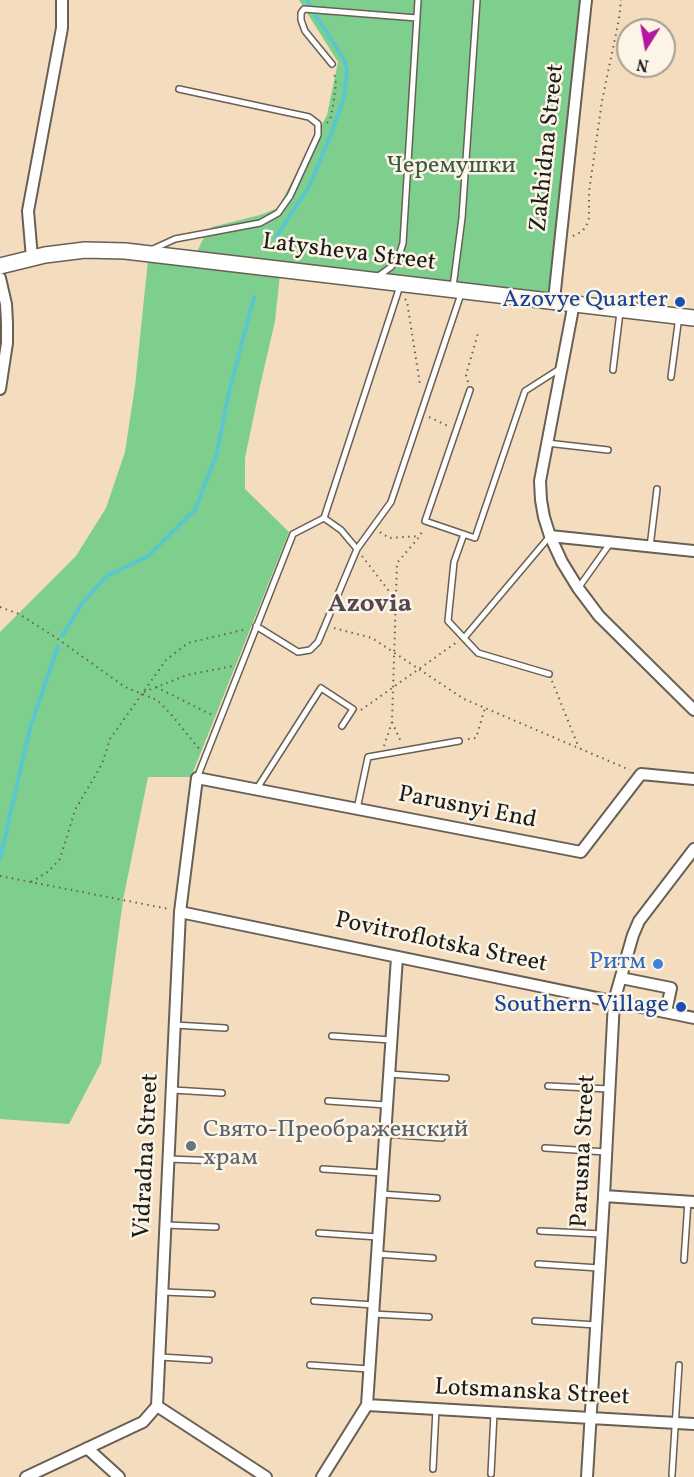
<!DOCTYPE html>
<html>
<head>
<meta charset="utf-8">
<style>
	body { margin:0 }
	#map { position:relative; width:694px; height:1477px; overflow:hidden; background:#f4dcbe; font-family:Vollkorn,serif }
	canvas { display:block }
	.north { position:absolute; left:616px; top:18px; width:60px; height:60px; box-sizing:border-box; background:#fcf5e5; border:2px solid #a29e95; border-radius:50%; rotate:191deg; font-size:16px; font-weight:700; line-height:24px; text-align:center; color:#1c1c1c }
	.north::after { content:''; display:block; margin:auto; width:21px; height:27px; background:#b5179e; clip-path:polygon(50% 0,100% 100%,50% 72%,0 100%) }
</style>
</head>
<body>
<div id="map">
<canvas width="694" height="1477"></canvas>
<div class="north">N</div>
</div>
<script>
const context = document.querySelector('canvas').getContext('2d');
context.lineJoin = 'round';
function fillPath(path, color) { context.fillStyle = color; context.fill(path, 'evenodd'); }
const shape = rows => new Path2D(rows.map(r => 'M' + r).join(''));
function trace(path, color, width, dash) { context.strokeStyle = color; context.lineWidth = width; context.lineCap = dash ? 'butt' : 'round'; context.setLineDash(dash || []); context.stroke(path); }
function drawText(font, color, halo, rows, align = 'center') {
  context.font = font + ' Vollkorn,serif'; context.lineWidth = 5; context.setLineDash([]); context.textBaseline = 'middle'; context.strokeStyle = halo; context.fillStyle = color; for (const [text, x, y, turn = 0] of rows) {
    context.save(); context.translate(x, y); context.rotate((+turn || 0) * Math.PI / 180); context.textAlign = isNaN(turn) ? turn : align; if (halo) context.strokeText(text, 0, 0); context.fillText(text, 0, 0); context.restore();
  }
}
fillPath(shape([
	[299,0,582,0,551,293,197,252,205,235,212,227,260,215,278,208,327,115,338,62],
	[148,260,280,274,275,321,260,386,245,458,245,489,289,532,191,777,148,777,123,900,101,1063,69,1124,0,1119,0,632,76,556,106,508,125,452,135,386]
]), '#7ece8e');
trace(shape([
	[307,0,309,4],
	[276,237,309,187,331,134,344,98,347,72,345,61,316,16],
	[62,636,83,602,107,576,148,556,195,510,217,453,229,392,254,297],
	[0,859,30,728,58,646]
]), '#5ac7cf', 4);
const lane = shape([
	[332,64,305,31,301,20,301,13,304,9,417,18],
	[151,250,175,239,260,223,278,213,290,196,318,135,318,124,309,117,179,89],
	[377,277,391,267,399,256,403,243,418,0],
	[453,287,462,218,477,0],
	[613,370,620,312],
	[671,377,679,316],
	[470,390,425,521,475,538,525,391,561,368],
	[547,443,608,450],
	[324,518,341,530,357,549],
	[464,534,454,562,448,621,478,653,549,674],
	[650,547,657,489],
	[579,587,611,542],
	[256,626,298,652,310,650,318,642,357,549,391,502,461,294],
	[464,638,550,536],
	[197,778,293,534,324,518,400,286],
	[256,790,321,688,353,709,342,726],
	[357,809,368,757,459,741],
	[175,1025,225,1028],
	[332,1036,391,1040],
	[389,1074,446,1078],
	[548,1086,609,1089],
	[173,1090,222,1093],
	[328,1101,386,1105],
	[385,1134,442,1138],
	[545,1148,606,1152],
	[169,1159,219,1161],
	[323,1169,383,1173],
	[381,1194,437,1198],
	[166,1225,216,1227],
	[540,1231,602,1234],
	[319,1233,378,1237],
	[377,1254,433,1258],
	[684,1260,688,1201],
	[538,1264,599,1268],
	[163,1292,212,1294],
	[314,1301,374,1305],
	[373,1314,429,1317],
	[535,1321,596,1325],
	[160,1357,209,1360],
	[310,1365,369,1369],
	[433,1469,436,1409],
	[491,1474,494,1413],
	[672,1475,679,1365]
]);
const street = shape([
	[32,258,28,211,62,28,62,0],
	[0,278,6,304,7,323,7,343,0,389],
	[554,300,586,0],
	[574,303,540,481,541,500,544,517,550,536,562,562,578,588,599,616,694,710],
	[550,536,694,551],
	[180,912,694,1018],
	[621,978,671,988,666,1012],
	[604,1196,694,1202],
	[367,1405,694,1424],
	[157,1406,180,912,197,778,581,852,641,774,694,779],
	[157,1406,266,1477],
	[87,1448,119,1477],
	[26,1477,143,1422,157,1406],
	[322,1477,367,1405,397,957],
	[587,1477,604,1196,614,1001,633,935,639,921,694,849]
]);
const secondary = shape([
	[0,266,45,255,85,250,125,251,694,318]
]);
trace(lane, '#685f55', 8);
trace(street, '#685f55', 14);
trace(secondary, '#685f55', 18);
trace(shape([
	[327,123,331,117,333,106,336,84,334,71],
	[573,236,581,232,586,227,589,218,589,192,602,101,619,19,621,0],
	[405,299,407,301,420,385],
	[468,382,466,375,478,333],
	[429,417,448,426],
	[380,532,389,538,420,536],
	[362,556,395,599],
	[0,607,19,614,55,637,125,687,157,700,170,713,200,750],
	[334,628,372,638,464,699,630,770],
	[552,681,579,748],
	[156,687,212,715],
	[144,692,187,675,233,666],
	[361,710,457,642],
	[392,722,402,744],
	[468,739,476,738,485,708],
	[384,746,392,722,397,563,420,536,423,529],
	[0,876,169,909],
	[31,882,49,871,60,859,75,810,102,764,110,739,166,660,188,643,247,629]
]), '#685f55', 2, [1.5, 4.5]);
trace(lane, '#fff', 5);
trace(street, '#fff', 10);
trace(secondary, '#fff', 15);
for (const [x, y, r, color] of [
	[680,302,6,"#1a4fb4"],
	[658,964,6,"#3f7fe0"],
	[681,1007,6,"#1a4fb4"],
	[191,1146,6,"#6b7280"]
]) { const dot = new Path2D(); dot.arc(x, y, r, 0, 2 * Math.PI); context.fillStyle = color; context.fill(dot); trace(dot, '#fcf5e5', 2); }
drawText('24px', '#1c1c1c', '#fcf5e5', [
	["Zakhidna Street",549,148,-84],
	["Latysheva Street",349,254,7],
	["Parusnyi End",467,809,11],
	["Povitroflotska Street",441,944,12],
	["Parusna Street",585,1151,-87],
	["Vidradna Street",148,1156,-87],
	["Lotsmanska Street",532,1394,3]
]);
drawText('24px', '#3e5a44', '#fcf5e5', [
	["Черемушки",451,168]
]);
drawText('24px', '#164399', '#fcf5e5', [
	["Azovye Quarter",668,302],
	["Southern Village",669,1007]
], 'right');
drawText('24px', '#366cbe', '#fcf5e5', [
	["Ритм",646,964]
], 'right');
drawText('24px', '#5b616d', '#fcf5e5', [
	["Свято-Преображенский",203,1132],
	["храм",203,1160]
], 'left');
drawText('bold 26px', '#544754', '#fcf5e5', [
	["Azovia",370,606]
]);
</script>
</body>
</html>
